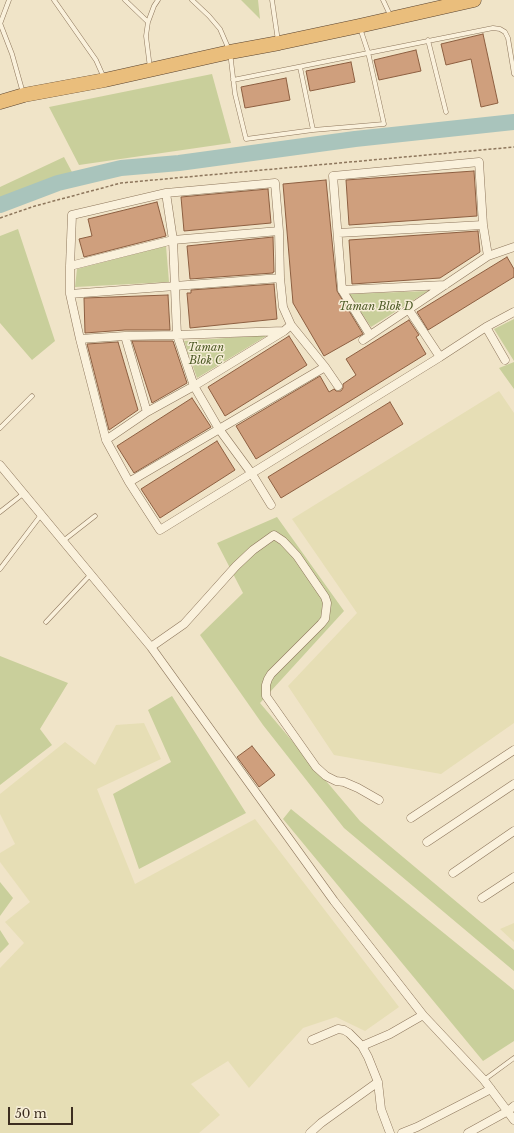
<!DOCTYPE html>
<html>
<head>
<meta charset="utf-8">
<style>
	body { margin:0 }
	#map { position:relative; width:514px; height:1133px; overflow:hidden; background:#f0e4c8; font-family:"Libre Baskerville",serif }
	canvas { display:block }
	.scale { position:absolute; left:8px; top:1107px; width:65px; height:18px; box-sizing:border-box; border:2px solid #3d2e20; border-top:0; padding-left:5px; font-size:12px; line-height:14px; white-space:nowrap; color:#3d2e20; -webkit-text-stroke:3px #f7eed8; paint-order:stroke }
</style>
</head>
<body>
<div id="map">
<canvas width="514" height="1133"></canvas>
<div class="scale">50 m</div>
</div>
<script>
const context = document.querySelector('canvas').getContext('2d');
context.lineJoin = 'round';
function fillPath(path, color) { context.fillStyle = color; context.fill(path, 'evenodd'); }
const shape = rows => new Path2D(rows.map(r => 'M' + r).join(''));
function trace(path, color, width, dash) { context.strokeStyle = color; context.lineWidth = width; context.lineCap = dash ? 'butt' : 'round'; context.setLineDash(dash || []); context.stroke(path); }
function drawText(font, color, halo, rows, align = 'center') {
  context.font = font + ' "Libre Baskerville",serif'; context.lineWidth = 3; context.setLineDash([]); context.textBaseline = 'middle'; context.strokeStyle = halo; context.fillStyle = color; for (const [text, x, y, turn = 0] of rows) {
    context.save(); context.translate(x, y); context.rotate((+turn || 0) * Math.PI / 180); context.textAlign = isNaN(turn) ? turn : align; if (halo) context.strokeText(text, 0, 0); context.fillText(text, 0, 0); context.restore();
  }
}
fillPath(shape([
	[499,391,514,413,514,723,441,774,334,755,288,686,357,613,292,519],
	[144,723,161,759,97,789,135,884,255,819,399,1007,365,1031,336,1017,303,1028,249,1088,228,1061,191,1084,220,1115,199,1133,0,1133,0,968,24,943,5,922,30,902,0,862,0,853,15,844,0,814,0,794,65,742,95,765,116,725],
	[514,923,514,942,500,929]
]), '#e6deb5');
fillPath(shape([
	[241,0,258,0,260,19],
	[212,74,231,143,79,165,49,107],
	[64,157,73,174,0,199,0,187],
	[18,229,55,341,32,360,0,323,0,236],
	[166,246,169,282,75,287,77,269],
	[428,291,371,327,349,294],
	[514,319,514,361,494,329],
	[268,335,197,378,184,341],
	[514,362,514,389,499,368],
	[277,517,344,611,260,703,360,821,514,950,514,971,344,828,263,725,200,635,243,593,217,543],
	[0,656,68,683,40,729,52,745,0,785],
	[172,696,246,813,139,869,113,794,171,762,148,710],
	[291,809,514,990,514,1041,483,1061,283,819],
	[0,882,13,898,0,916],
	[0,930,9,944,0,953]
]), '#c9cf9b');
trace(shape([
	[0,205,58,183,121,168,179,163,355,139,514,122]
]), '#a9c4bc', 16);
const building = shape([
	[483,34,498,103,481,107,471,59,446,65,441,44,483,34],
	[416,50,421,71,379,80,374,60,416,50],
	[351,62,355,82,310,91,306,71,351,62],
	[286,78,290,100,245,108,241,87,286,78],
	[474,171,477,216,349,225,346,180,474,171],
	[326,180,337,291,363,334,324,356,293,303,283,184,326,180],
	[268,189,271,223,184,231,181,197,268,189],
	[157,202,166,236,84,257,79,239,92,236,88,219,157,202],
	[478,231,480,252,440,278,352,284,349,240,478,231],
	[273,237,274,272,273,272,273,273,190,279,187,246,273,237],
	[507,257,514,269,514,277,428,330,417,312,507,257],
	[274,284,277,319,190,328,187,293,191,293,191,290,274,284],
	[168,295,170,330,125,330,85,333,84,298,168,295],
	[409,320,419,335,416,337,426,354,256,459,236,426,320,376,329,392,334,389,336,391,341,391,343,388,343,384,356,375,346,359,409,320],
	[289,336,307,365,225,416,208,387,289,336],
	[132,341,173,341,187,383,152,403,132,341],
	[118,342,138,410,109,430,87,344,118,342],
	[192,398,211,427,134,473,117,446,192,398],
	[390,402,403,424,281,498,268,477,390,402],
	[217,441,235,470,160,518,141,489,217,441],
	[252,746,275,775,259,787,237,757,252,746]
]);
fillPath(building, '#cf9f7d');
trace(building, '#8d5f41', 1);
const service = shape([
	[54,0,96,60,104,78],
	[125,0,148,22],
	[192,0,209,16,220,29,230,52,235,94,246,139,313,130,384,124,368,52,360,28],
	[272,0,278,41],
	[383,0,391,17],
	[0,23,12,54,23,93],
	[0,24,9,0],
	[428,40,446,112],
	[300,67,313,130],
	[150,68,146,36,148,22,154,6,158,0],
	[233,80,493,28,500,29,505,32,508,38,514,74],
	[0,428,32,396],
	[0,512,23,494],
	[63,541,95,516],
	[0,569,41,515],
	[46,622,91,574],
	[484,1080,514,1058]
]);
const minor = shape([
	[166,193,173,240,177,335,194,386,219,429,252,474,271,505],
	[338,233,483,225],
	[70,266,173,240,279,231],
	[342,290,445,285],
	[70,294,280,278],
	[409,310,440,357],
	[486,327,505,360],
	[370,335,342,290,333,176,479,162,483,225,488,256],
	[125,336,147,412],
	[80,339,125,336,177,335,283,331],
	[363,340,488,256,514,247],
	[338,386,325,367,291,325,283,307,280,278,279,231,275,183,166,193,72,215,70,266,70,294,80,339,106,440,129,482,160,530,440,357,486,327,514,312],
	[106,440,147,412,194,386,284,331,291,325],
	[0,465,151,647,334,901,423,1015,484,1080,514,1120],
	[129,482,325,367],
	[151,647,184,624,236,566,253,550,274,535,283,541,297,556,325,597,327,603,325,619,321,624,271,674,268,679,266,685,266,696,316,767,326,776,336,781,344,782,358,788,379,800],
	[411,818,514,750],
	[427,842,514,784],
	[453,873,514,831],
	[482,898,514,877],
	[312,1040,338,1029,344,1030,349,1033,362,1046,368,1057,378,1082,381,1109,390,1133],
	[362,1046,390,1034,423,1015],
	[310,1133,321,1123,378,1082],
	[402,1133,417,1127,491,1089],
	[468,1133,508,1111,514,1106]
]);
const trunk = shape([
	[0,102,24,95,105,80,230,52,279,43,359,26,474,0]
]);
trace(service, '#8d765c', 5);
trace(minor, '#8d765c', 9);
trace(trunk, '#5b4430', 15);
trace(shape([
	[0,218,35,206,121,183,514,147]
]), '#8d765c', 1.5, [3, 2]);
trace(service, '#faf1dc', 4);
trace(minor, '#faf1dc', 8);
trace(trunk, '#eabe7c', 14);
drawText('italic 11px', '#4d5a26', '#f7eed8', [
	["Taman Blok D",376,307],
	["Taman",206,348],
	["Blok C",206,361]
]);
</script>
</body>
</html>
